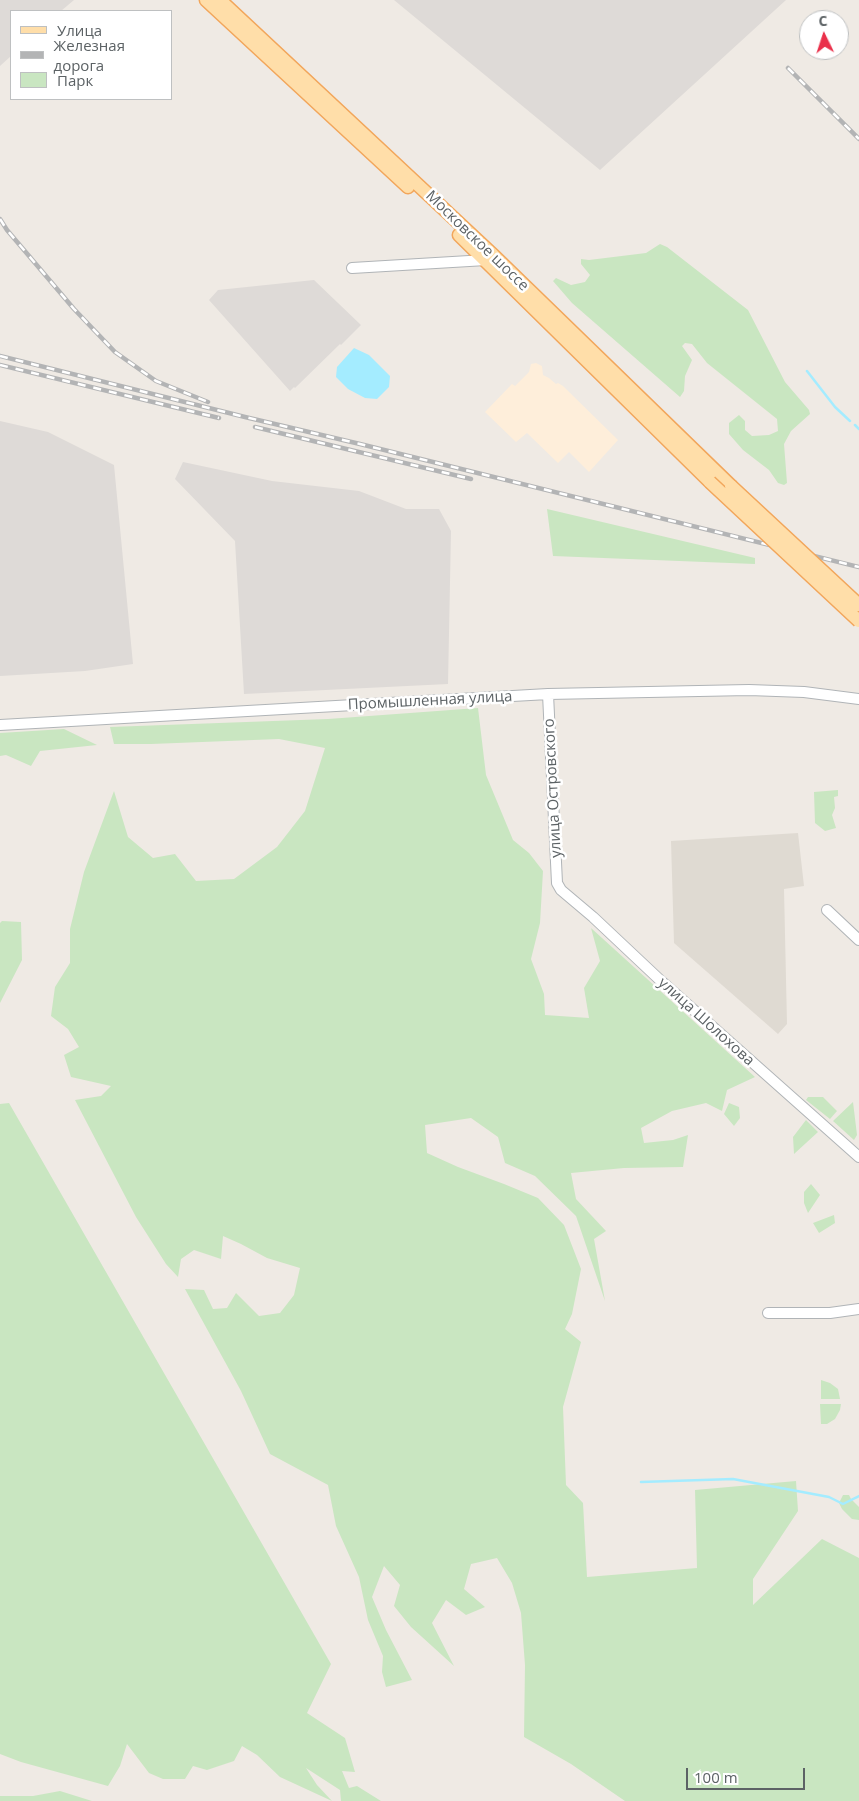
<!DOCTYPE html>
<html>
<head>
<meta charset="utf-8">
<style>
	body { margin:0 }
	#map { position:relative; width:859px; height:1801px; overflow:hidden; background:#efeae4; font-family:"Open Sans",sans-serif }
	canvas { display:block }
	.legend { position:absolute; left:10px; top:10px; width:162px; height:90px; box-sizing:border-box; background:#fff; border:1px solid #bec0c1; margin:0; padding:6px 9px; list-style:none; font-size:15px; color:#5c6265 }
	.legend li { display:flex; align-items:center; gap:10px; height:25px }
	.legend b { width:25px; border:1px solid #bec0c1 }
	.north { position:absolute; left:799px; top:10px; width:50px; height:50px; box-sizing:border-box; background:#fff; border:1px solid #bec0c1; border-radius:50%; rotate:356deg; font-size:14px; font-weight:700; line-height:20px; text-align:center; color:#5c6265 }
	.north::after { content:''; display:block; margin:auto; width:18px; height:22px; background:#ea304a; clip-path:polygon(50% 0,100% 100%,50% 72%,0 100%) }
	.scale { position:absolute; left:686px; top:1768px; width:119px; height:22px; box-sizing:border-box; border:2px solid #5c6265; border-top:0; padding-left:6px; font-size:15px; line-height:18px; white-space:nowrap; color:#5c6265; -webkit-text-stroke:4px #fff; paint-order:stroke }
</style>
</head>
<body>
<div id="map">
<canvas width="859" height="1801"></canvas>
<ul class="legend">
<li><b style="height:6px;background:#ffdea9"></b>Улица</li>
<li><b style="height:6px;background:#b3b4b5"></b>Железная дорога</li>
<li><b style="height:14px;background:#c9e6c1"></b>Парк</li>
</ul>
<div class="north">С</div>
<div class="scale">100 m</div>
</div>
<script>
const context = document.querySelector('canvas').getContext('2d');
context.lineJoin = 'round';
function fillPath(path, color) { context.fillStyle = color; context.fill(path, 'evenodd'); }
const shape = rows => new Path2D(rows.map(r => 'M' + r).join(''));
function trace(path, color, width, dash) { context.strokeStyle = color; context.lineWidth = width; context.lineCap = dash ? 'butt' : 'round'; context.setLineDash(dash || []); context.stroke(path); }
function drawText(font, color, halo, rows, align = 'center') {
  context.font = font + ' "Open Sans",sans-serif'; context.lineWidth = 5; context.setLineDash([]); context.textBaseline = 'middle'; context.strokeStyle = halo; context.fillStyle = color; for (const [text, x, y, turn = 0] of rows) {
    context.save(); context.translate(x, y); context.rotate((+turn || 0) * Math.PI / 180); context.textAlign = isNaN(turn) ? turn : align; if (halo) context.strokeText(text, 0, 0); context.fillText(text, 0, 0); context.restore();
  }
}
fillPath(shape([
	[536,363,542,366,543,375,549,378,556,384,558,383,563,386,618,440,589,472,569,452,558,463,527,433,516,442,485,412,512,384,515,386,529,372,531,364]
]), '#feeeda');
fillPath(shape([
	[0,0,74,0,61,11,11,11,11,56,0,66],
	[394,0,786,0,600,170],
	[314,280,361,325,341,345,340,344,295,388,294,387,290,391,209,300,218,290],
	[0,421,48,432,114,465,133,664,85,671,0,676],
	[183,462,272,481,359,491,406,509,439,509,451,531,448,684,244,694,235,541,175,479]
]), '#dedad7');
fillPath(shape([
	[798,833,804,886,784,889,787,1024,778,1034,674,943,671,841]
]), '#dfdad2');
fillPath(shape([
	[660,244,667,247,748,310,785,382,809,410,810,414,791,431,784,444,787,483,784,485,778,483,769,470,743,450,729,434,729,423,739,415,745,421,745,430,752,436,769,435,778,431,777,419,707,363,692,344,685,343,682,346,692,360,685,376,684,391,680,397,572,303,553,281,556,278,571,285,585,282,590,275,581,264,581,259,589,260,646,253],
	[547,509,755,558,755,564,553,556],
	[478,708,486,775,513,840,529,853,543,871,540,923,531,959,544,994,545,1015,589,1018,584,988,600,961,591,928,755,1077,727,1090,722,1111,706,1103,672,1111,641,1128,644,1143,673,1140,688,1135,683,1167,624,1168,571,1173,576,1199,606,1231,594,1239,605,1301,576,1216,535,1176,505,1163,498,1137,471,1118,425,1125,427,1153,458,1167,504,1184,538,1198,564,1225,581,1269,572,1314,565,1329,581,1342,563,1407,566,1485,583,1503,587,1577,697,1568,695,1490,796,1481,798,1511,753,1579,753,1605,822,1539,859,1558,859,1801,625,1801,571,1764,524,1737,525,1665,521,1613,512,1583,497,1558,471,1564,464,1589,485,1607,466,1615,446,1600,432,1623,454,1666,411,1627,394,1606,400,1585,384,1566,372,1597,386,1630,412,1680,386,1687,382,1672,383,1656,368,1620,359,1577,336,1526,328,1485,270,1454,241,1391,185,1289,204,1290,213,1309,227,1308,236,1293,259,1316,280,1313,294,1295,300,1268,267,1258,241,1244,223,1236,221,1259,194,1250,181,1259,178,1277,166,1264,136,1217,75,1100,101,1096,111,1086,71,1077,64,1055,79,1047,68,1029,51,1016,55,987,70,963,70,929,84,872,114,791,128,837,153,858,175,854,196,881,234,879,277,847,305,811,325,748,279,739,151,744,114,744,110,727,328,719],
	[64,729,97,745,40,751,31,766,6,755,0,756,0,733],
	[838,790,838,796,834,797,835,808,832,815,836,828,825,831,815,823,814,792],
	[2,921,21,922,22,960,0,1003,0,923],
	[808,1097,823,1097,837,1111,830,1119,806,1100],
	[853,1102,857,1135,854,1140,833,1121],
	[9,1103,331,1664,307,1713,345,1738,355,1772,342,1771,349,1788,357,1786,381,1801,341,1801,340,1790,306,1768,317,1785,332,1801,280,1777,257,1755,242,1746,234,1761,207,1770,193,1766,185,1779,163,1779,149,1773,127,1744,120,1766,108,1786,21,1762,0,1754,0,1104],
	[729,1103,739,1107,740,1118,734,1126,724,1114],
	[806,1120,818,1132,794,1154,793,1137],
	[811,1184,820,1195,808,1213,804,1203,804,1192],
	[834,1215,835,1223,819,1233,813,1223],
	[821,1380,830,1383,838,1389,840,1399,821,1399],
	[820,1404,841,1404,840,1410,835,1419,827,1424,821,1424],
	[843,1495,849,1495,851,1499,859,1507,859,1520,852,1519,842,1509,839,1503],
	[60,1791,92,1801,0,1801,0,1796,33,1796]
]), '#c9e6c1');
fillPath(shape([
	[354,348,369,355,390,376,389,387,377,399,365,398,348,389,336,377,337,367]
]), '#a4ecff');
trace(shape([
	[807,371,835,407,850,421],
	[855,425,859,429],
	[641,1482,733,1479,829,1497,843,1504,859,1496]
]), '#a4ecff', 2.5);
const minor = shape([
	[352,268,486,260,488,258],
	[548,694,557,883,561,890,593,917,661,981,859,1157],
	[0,725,548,694,749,690,804,692,859,699],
	[827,910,859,940],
	[768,1313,830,1313,859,1309]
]);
const major = shape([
	[206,0,408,187],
	[220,0,493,255,731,486],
	[459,235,710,482]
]);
trace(minor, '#b0b4b7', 12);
trace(major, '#f2a65b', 15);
trace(minor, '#fff', 10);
trace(major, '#ffdea9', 12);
const rail = shape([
	[788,68,859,139],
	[0,219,7,230,74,309,115,352,156,381,208,402],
	[0,356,245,417,360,444,859,567],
	[0,365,219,418],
	[255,427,471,479]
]);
trace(rail, '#b3b4b5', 4.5);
trace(rail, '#fff', 2.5, [8]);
const majorBridge = shape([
	[710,482,859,621],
	[731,486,859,605]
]);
trace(majorBridge, '#f2a65b', 15, []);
trace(majorBridge, '#ffdea9', 12);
drawText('15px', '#5c6265', '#fff', [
	["Московское шоссе",477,241,44],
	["Промышленная улица",430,701,-3],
	["улица Островского",553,788,-93],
	["улица Шолохова",706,1022,42]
]);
</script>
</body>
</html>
